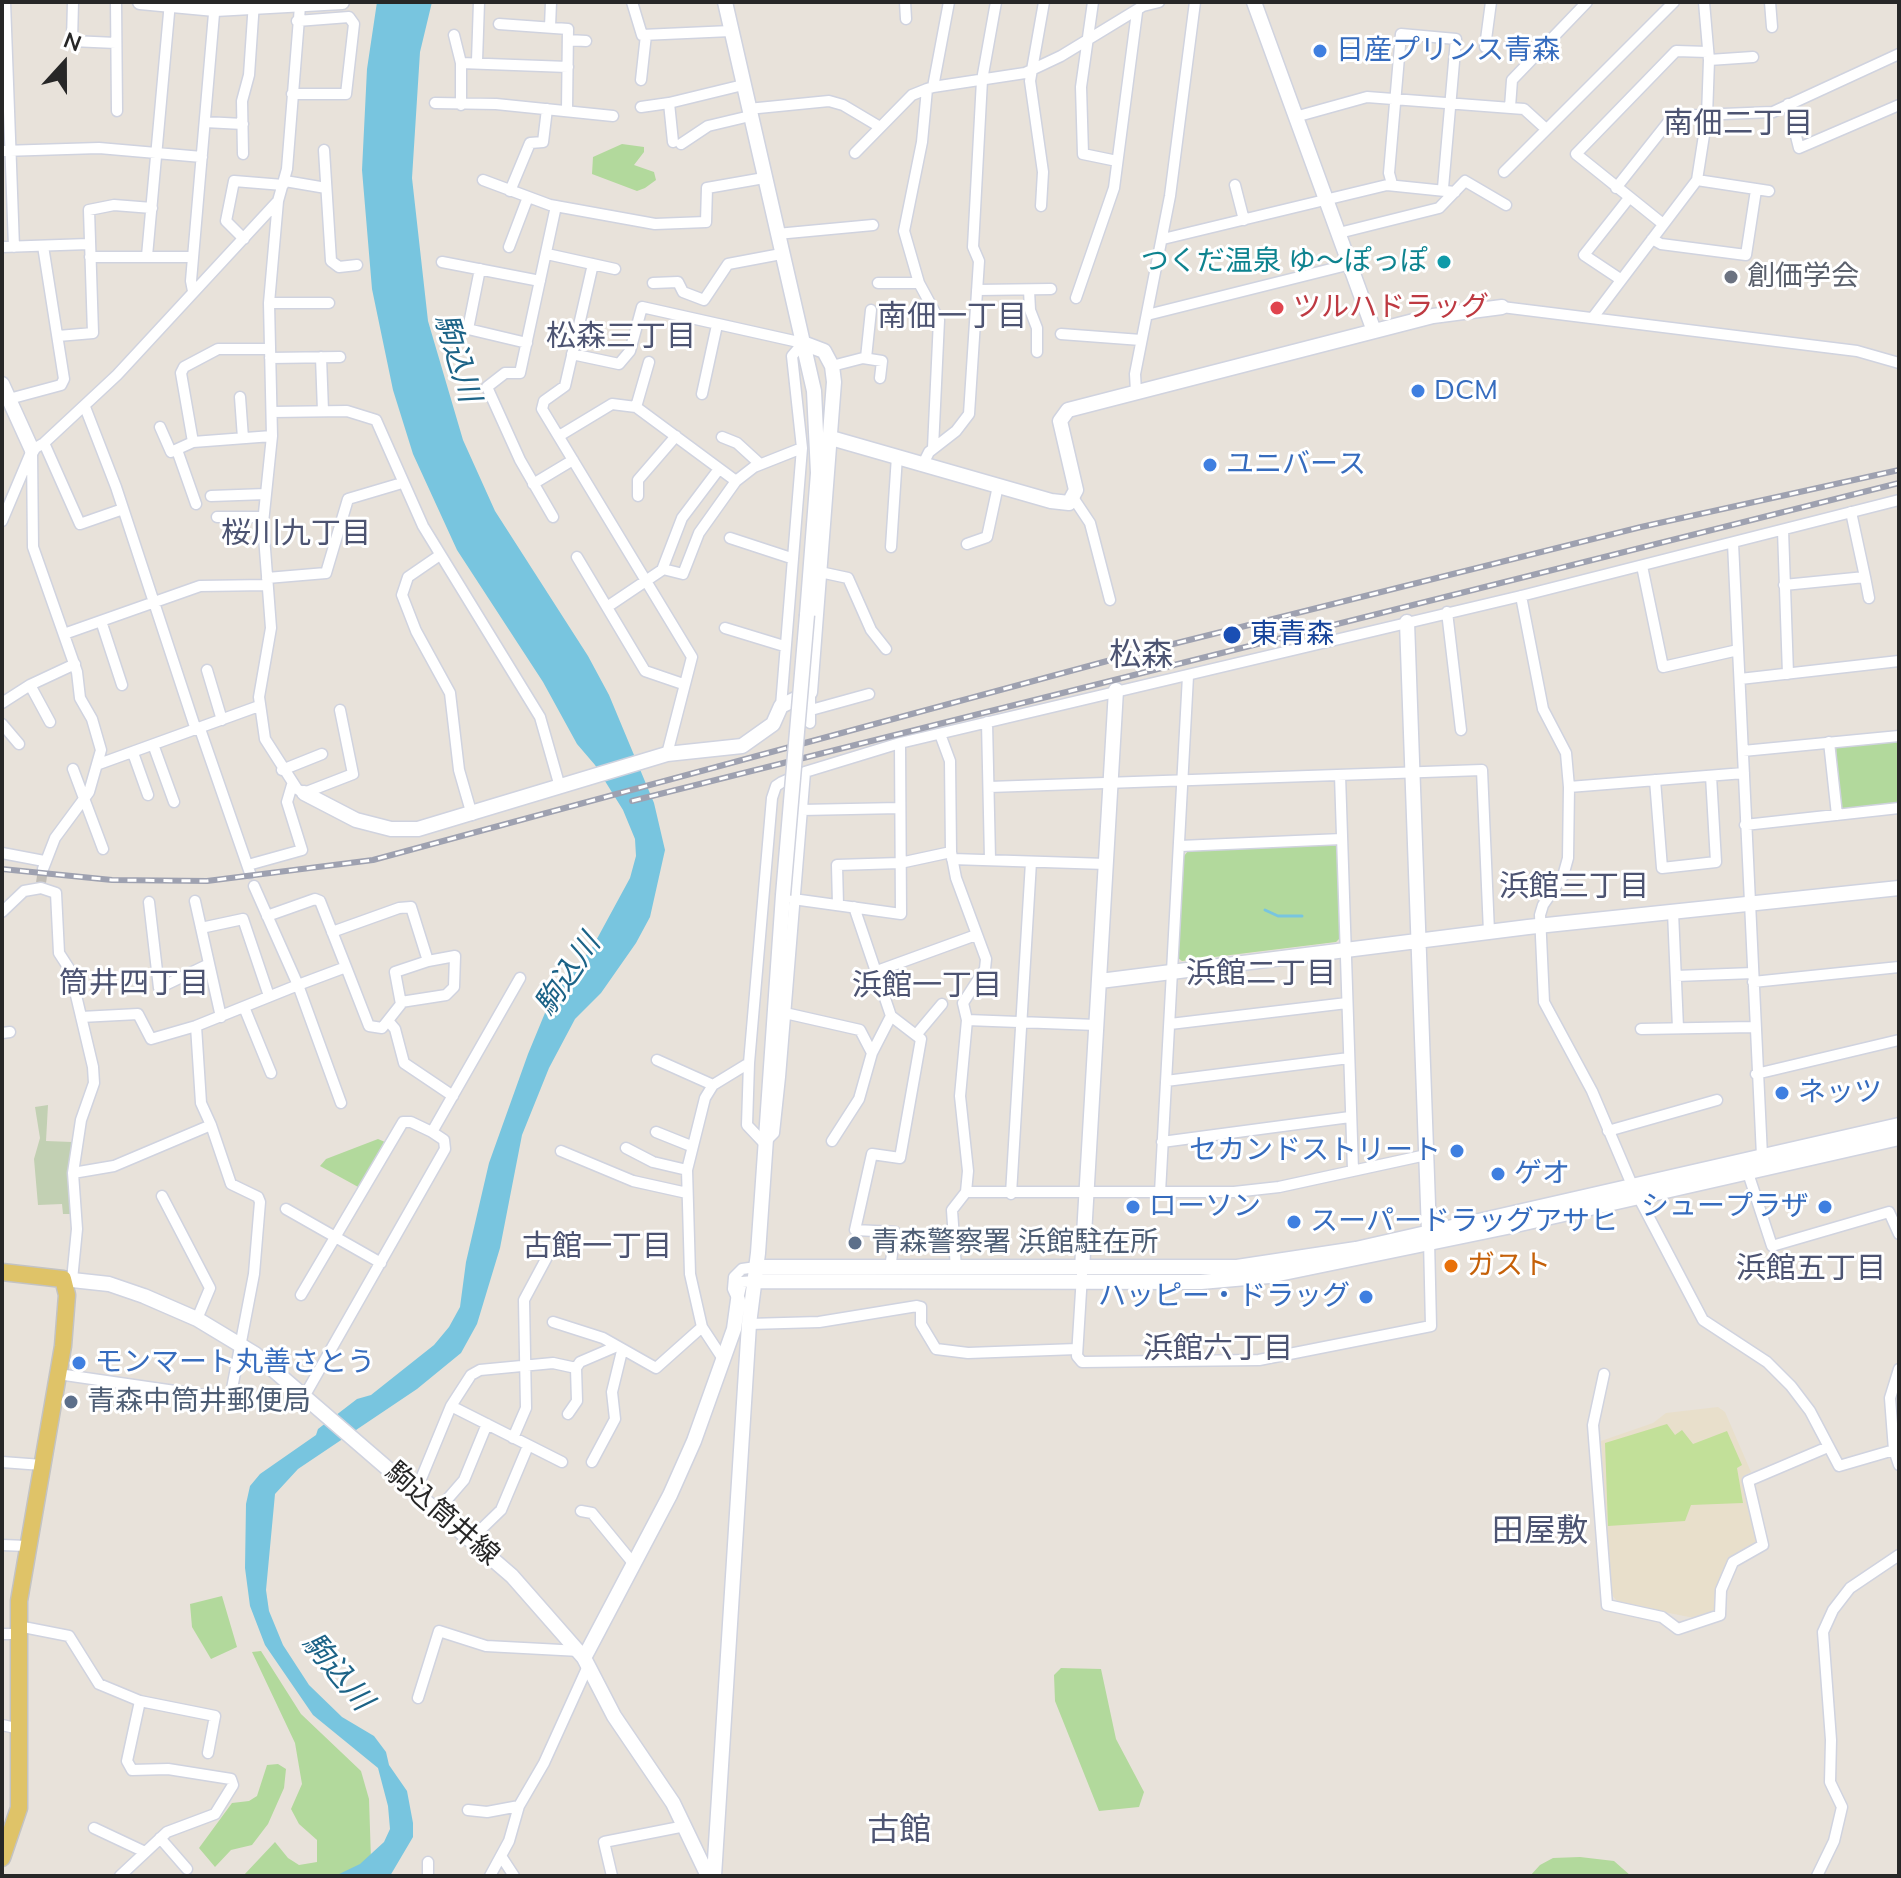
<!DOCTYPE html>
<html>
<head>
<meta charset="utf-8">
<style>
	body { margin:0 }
	#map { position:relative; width:1901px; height:1878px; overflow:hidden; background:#e8e2da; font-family:Mulish,sans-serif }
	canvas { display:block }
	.frame { position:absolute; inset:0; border:4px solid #272727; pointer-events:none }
	.north { position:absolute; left:24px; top:24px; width:80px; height:80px; -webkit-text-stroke:6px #fff; paint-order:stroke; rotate:21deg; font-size:22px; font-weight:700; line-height:32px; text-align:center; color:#272727 }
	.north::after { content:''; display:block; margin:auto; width:28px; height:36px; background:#272727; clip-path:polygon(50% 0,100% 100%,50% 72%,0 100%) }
</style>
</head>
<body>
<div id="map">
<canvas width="1901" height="1878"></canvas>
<div class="frame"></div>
<div class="north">N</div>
</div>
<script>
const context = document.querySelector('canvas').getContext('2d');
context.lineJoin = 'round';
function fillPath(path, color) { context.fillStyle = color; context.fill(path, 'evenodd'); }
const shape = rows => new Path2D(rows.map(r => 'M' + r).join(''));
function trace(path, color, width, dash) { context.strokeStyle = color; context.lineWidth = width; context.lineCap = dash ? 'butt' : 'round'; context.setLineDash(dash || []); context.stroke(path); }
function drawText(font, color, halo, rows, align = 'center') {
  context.font = font + ' Mulish,"Noto Sans JP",sans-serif'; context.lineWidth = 6; context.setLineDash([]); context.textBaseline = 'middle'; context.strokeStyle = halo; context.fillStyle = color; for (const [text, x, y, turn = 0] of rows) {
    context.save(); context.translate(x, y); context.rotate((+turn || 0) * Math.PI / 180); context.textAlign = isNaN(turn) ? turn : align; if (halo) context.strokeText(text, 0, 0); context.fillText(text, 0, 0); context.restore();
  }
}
fillPath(shape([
	[1718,1407,1725,1412,1751,1472,1742,1477,1758,1542,1739,1551,1727,1564,1719,1583,1717,1612,1694,1618,1619,1603,1610,1593,1601,1441,1653,1423,1666,1413]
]), '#e8dfcb');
fillPath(shape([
	[622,144,644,147,644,152,634,165,654,172,656,180,645,188,637,191,592,174,593,157],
	[1899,740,1899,803,1843,810,1839,806,1836,746],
	[1334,844,1339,847,1341,937,1336,942,1182,961,1178,958,1184,856,1188,851],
	[378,1139,385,1142,360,1188,320,1166,326,1159],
	[222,1596,237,1647,211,1659,192,1627,190,1604],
	[261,1651,301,1714,361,1771,369,1799,371,1860,351,1876,243,1876,275,1842,288,1858,299,1865,317,1862,317,1840,299,1824,291,1809,302,1784,295,1743,252,1652],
	[1061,1668,1101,1669,1116,1739,1144,1792,1139,1807,1099,1811,1055,1701,1054,1675],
	[278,1764,286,1769,284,1788,268,1824,252,1845,231,1850,215,1867,199,1848,232,1803,249,1801,257,1796,267,1765],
	[1580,1857,1614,1861,1631,1876,1530,1876,1540,1865,1553,1858]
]), '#b2d99c');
fillPath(shape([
	[48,1105,46,1141,72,1142,72,1214,63,1214,62,1204,38,1205,34,1159,40,1138,35,1107]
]), '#c2d0b3');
fillPath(shape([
	[1667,1424,1675,1435,1682,1430,1693,1444,1727,1431,1742,1465,1737,1468,1743,1503,1691,1505,1685,1521,1608,1526,1605,1443]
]), '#c2e099');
fillPath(shape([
	[377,2,432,2,420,52,412,178,428,321,463,440,495,511,588,656,609,695,654,803,665,850,650,917,636,943,601,993,575,1019,549,1068,522,1135,500,1248,477,1324,461,1353,417,1389,298,1469,275,1494,266,1590,269,1611,283,1645,309,1685,342,1717,374,1736,386,1752,389,1765,407,1791,413,1823,413,1837,390,1876,335,1876,360,1864,384,1842,390,1829,388,1806,378,1768,313,1715,265,1645,250,1606,245,1568,246,1504,250,1486,260,1474,316,1435,318,1429,357,1399,371,1395,434,1345,449,1327,460,1307,466,1262,489,1163,528,1054,552,996,592,948,630,878,636,856,635,839,623,810,595,765,577,744,543,682,457,550,413,454,393,390,372,289,362,170,367,69]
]), '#78c5df');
trace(shape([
	[1265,910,1278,916,1302,916]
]), '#78c5df', 3);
trace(shape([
	[41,883,43,869]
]), '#c1bdb6', 10, [10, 5]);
const street = shape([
	[5,2,14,247],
	[73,2,72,41,116,43],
	[116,2,117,111],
	[632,2,642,35,731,31],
	[905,2,906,19],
	[1093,2,1081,87,1083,154,1117,161],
	[1770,2,1772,27],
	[300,6,287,169,278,201,269,303,272,436,263,523,271,628,259,697,265,739,297,789,304,793,353,774,340,710],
	[499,24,568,29,567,110],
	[550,27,551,2],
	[454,35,461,63,461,105],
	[568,40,586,41],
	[1485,47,1491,2],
	[1709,60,1753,57],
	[477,61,479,2],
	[461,63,568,67],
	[641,80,646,35],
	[933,87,1025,73,1061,56,1143,6,1159,2],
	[292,94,346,94,354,24,349,17,297,21],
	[435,103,496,104,613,116],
	[1788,104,1799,148,1899,105],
	[641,107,669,103],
	[1510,107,1512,80,1587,2],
	[748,109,829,101,843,105,880,127],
	[1295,117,1367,97,1524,109,1546,129],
	[205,122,243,124],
	[673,142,669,103,743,85],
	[681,144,708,126,750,116],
	[324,150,331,261,339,267,357,265],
	[2,151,99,148,202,157],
	[855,153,912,95,927,89],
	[243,154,242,101,249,75,254,2],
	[1504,172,1674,2],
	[483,180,550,205,655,224,706,222,707,188,764,178],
	[1697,180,1769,191],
	[285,181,326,188],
	[1392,184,1389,173,1401,34,1456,39,1443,188],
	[1235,185,1244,220],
	[1616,188,1673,116,1773,112,1899,54],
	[510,191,530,143,543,142,547,109],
	[1041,206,1043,172,1030,81,1044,2],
	[1663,224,1576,154,1676,51,1708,52],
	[1339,233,1439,208,1465,181,1506,205],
	[777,234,873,225],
	[244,239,226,221,234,181,283,185],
	[1163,239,1387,185,1455,192],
	[1652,239,1661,244,1746,255,1756,190],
	[2,247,89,244],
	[509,247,528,197],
	[547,254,615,269],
	[147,256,170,2],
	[90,257,193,257],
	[442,262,540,281],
	[593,264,565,386,544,401,542,409,692,657,667,754],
	[480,269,468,329,527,343],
	[1620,279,1584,255,1629,198],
	[653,283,678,282,683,292,704,300,728,264,781,254],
	[878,283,919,283],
	[977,290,1051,289],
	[1029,290,1030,310,1037,328,1037,352],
	[193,291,191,281,215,2],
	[1076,298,1114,188,1137,12],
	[269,303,329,303],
	[1502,307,1857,351,1899,363],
	[1147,315,1351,264],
	[1594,316,1697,180,1707,116,1709,60,1704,2],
	[1061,334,1141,340],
	[58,336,93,333,89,210,114,205,152,208],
	[572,354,619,364,630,351,642,307,803,343],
	[321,357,323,411],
	[270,358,340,357],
	[866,358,871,310],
	[832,366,863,358,882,361,880,378],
	[1136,392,1135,374,1170,196,1195,2],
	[702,394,717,325],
	[240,397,243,438],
	[9,399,61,385,64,379,43,246],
	[85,407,116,487,196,730],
	[636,407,649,362],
	[272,412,347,411,376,420,423,526,540,717,560,787],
	[160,427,171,452,193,442,272,436],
	[559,436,612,404,636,407,736,481,754,467,802,448],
	[722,437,737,443,760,464],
	[193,442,181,373,184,367,218,349,269,349],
	[44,443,80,524,123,509],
	[933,448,939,320,919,283,904,231,922,142,927,89,933,87,949,2],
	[32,450,33,547,77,672,80,698,92,719,101,750,89,792,55,838,43,869],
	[177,450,196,504],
	[923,464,929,452,956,431,969,414,979,261,973,247,982,80,996,2],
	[533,484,573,460],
	[211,496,266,494],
	[638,496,638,480,676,436],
	[1074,499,1090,523,1110,600],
	[217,517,263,517],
	[553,517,520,460,487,387,505,373,520,373,556,206],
	[2,521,32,450,44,443,117,375,278,201],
	[1783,530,1788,674],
	[730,538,791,558],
	[1733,543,1762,1156],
	[967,544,987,537,998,486],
	[891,547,897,456],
	[440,555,408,577,402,595,416,631,450,693,459,770,472,815],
	[577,557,645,671,683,684],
	[1642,566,1663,667,1738,650],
	[663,569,683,574,699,533,736,481],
	[820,572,848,578,871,630,886,649],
	[1865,577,1869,598],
	[267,578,326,573,348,499,402,483],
	[1784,585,1865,577,1851,512],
	[1521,596,1543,709,1566,753,1569,787,1568,858,1563,876,1543,905,1540,915,1544,1002,1592,1091,1632,1185,1703,1320,1767,1362,1791,1386,1810,1411,1839,1466,1894,1450,1899,1465],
	[607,607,662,570,682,518,719,469],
	[1447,612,1461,730],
	[101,621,122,685],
	[725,628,784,646],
	[64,634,200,586,267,585],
	[207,670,222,720],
	[1740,679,1899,661],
	[30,685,50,722],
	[2,703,30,685,75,664],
	[781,706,802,448,792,356,803,343],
	[811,710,869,694],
	[987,722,990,859],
	[810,723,810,692],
	[2,724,19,744],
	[200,729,250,873],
	[940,734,950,761,951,852,956,878,986,959,985,969,963,1003,967,1020,960,1096,968,1171,966,1192,952,1210,956,1269],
	[1829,742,1837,815],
	[154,747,174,802],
	[1743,751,1899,736],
	[133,753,148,795],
	[99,764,259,706],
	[73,769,103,849],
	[282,770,322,754],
	[805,772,780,1077,774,1133,764,1143,747,1125,749,1063,772,798,776,786,782,782,805,772,900,743,1521,596,1899,500],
	[1340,775,1353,1170],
	[1655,780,1662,868,1716,862,1711,776],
	[989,787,1482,770,1489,932],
	[1569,787,1744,773],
	[801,810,900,808],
	[1745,825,1899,808],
	[1180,846,1342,839],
	[2,853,44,861],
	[952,859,1106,864],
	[248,865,302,850,287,802,292,785],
	[793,899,901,914,900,743],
	[195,901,221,1017],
	[149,902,159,988,209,964],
	[838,905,837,865,900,863,951,852],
	[2,912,24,891,41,888,56,893,59,953,70,970,93,1067,94,1083,81,1120,73,1173,77,1229,72,1280],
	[1673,912,1678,1028],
	[267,916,315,899,320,901,346,967,369,1026,382,1028,401,1004,395,972,428,961,411,907,399,908,332,932],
	[201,928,243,919,269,996],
	[877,971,976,935],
	[1676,976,1753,973],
	[1753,982,1899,967],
	[401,1002,446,995,454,987,455,956,428,961],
	[244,1007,271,1073],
	[785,1013,860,1030,872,1053],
	[81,1017,138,1014,151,1039,196,1026],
	[967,1020,1096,1025],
	[389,1022,395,1029,404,1063,453,1096],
	[1170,1024,1347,1003],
	[1641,1029,1754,1027],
	[2,1033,10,1032],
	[916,1035,942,1004],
	[657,1060,713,1085],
	[1756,1074,1899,1040],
	[1166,1081,1349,1058],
	[341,1103,298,985,346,967],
	[1608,1131,1717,1100],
	[656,1132,691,1146],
	[832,1141,859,1099,872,1053,891,1016,854,907],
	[1162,1142,1350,1117],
	[626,1148,653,1162,687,1170],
	[561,1151,633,1181,687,1193],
	[73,1173,114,1166,211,1125,201,1103,196,1026,298,985,254,886],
	[1748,1173,1772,1246,1889,1212,1899,1234],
	[966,1192,1234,1192,1279,1187,1426,1155],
	[1160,1193,1188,676],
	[1011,1194,1031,862],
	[162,1196,210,1288,197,1319],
	[286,1209,381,1263],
	[890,1269,895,1232,855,1230,872,1154,900,1158,921,1039,891,1016],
	[1082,1275,1077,1356,1082,1362,1259,1360,1431,1326,1429,1240],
	[301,1295,403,1122,411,1122,432,1132],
	[738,1299,742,1282,754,1281],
	[738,1300,733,1289,734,1277,742,1269,756,1267],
	[553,1322,603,1338,656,1368,702,1327],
	[749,1324,819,1322,917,1306,921,1307,921,1324,936,1349,968,1353,1077,1349],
	[723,1359,702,1327,690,1274,687,1170,705,1098,713,1085,749,1063],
	[576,1368,580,1362,615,1347],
	[58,1374,230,1399,254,1274,260,1202,258,1197,231,1184,211,1125],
	[1604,1374,1593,1425,1607,1605,1662,1617,1678,1629,1720,1615,1721,1590,1733,1562,1763,1545,1748,1481,1828,1447],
	[305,1395,445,1149,444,1140,432,1132,520,978],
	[451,1406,562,1462],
	[513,1438,526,1408,524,1300,546,1259],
	[1894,1450,1890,1398,1899,1369],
	[2,1462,42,1465],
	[592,1462,615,1419,612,1392,622,1351],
	[416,1491,451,1406,471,1375,480,1370,553,1363,576,1368,577,1401,568,1414],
	[438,1510,464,1480,487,1424],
	[581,1511,592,1513,633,1563],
	[471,1539,501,1510,528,1446],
	[2,1545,27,1546],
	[18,1626,69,1636,99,1684,140,1701],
	[2,1634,18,1634],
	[418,1698,439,1631,486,1646,580,1651],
	[2,1725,20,1729],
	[468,1810,487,1812,519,1806],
	[94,1828,145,1852],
	[160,1838,187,1869],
	[501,1856,514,1876],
	[428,1862,428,1876],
	[120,1876,167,1832,215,1814,233,1785,231,1779,168,1769,132,1770,127,1761,140,1701,215,1716,208,1753],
	[490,1876,509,1841,519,1806,544,1763,588,1666],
	[612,1876,604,1842,685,1826],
	[1817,1876,1834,1841,1842,1807,1830,1782,1831,1740,1823,1632,1833,1610,1850,1588,1899,1555]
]);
const secondary = shape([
	[140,2,215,9,342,2],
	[725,2,814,391,818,473,807,615],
	[1254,2,1374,331],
	[2,384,32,450],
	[831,438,1051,501,1069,503,1076,490,1060,421,1068,410,1433,316,1502,307],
	[1407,622,1429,1232],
	[304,793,356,820,391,829,418,829,667,754,742,746,773,724,781,706,810,692,834,382,832,366,824,351,803,343],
	[1100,981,1528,927,1899,888],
	[756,1267,1237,1267,1356,1249,1899,1125],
	[1082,1269,1116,690],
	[63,1279,109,1284,144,1296,197,1319,255,1354,512,1576,584,1658,614,1716,673,1803,708,1876],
	[754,1281,1201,1282,1269,1276,1507,1227,1899,1138],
	[584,1658,670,1495,694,1441,734,1329,738,1300],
	[714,1876,749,1324,758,1253,783,895]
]);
const primary = shape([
	[2,1272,63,1279,67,1295,63,1346,19,1601,19,1808,2,1858]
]);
trace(street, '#d0d3df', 13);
trace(secondary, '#d0d3df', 17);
trace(primary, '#c3c3c3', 19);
trace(street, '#fff', 10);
trace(secondary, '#fff', 14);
trace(primary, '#dfc368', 16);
const rail = shape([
	[632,801,1899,483],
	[2,869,112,880,207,881,373,860,1133,654,1641,527,1899,470]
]);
trace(rail, '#9ea1b0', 6);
trace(rail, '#fff', 3, [9]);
const secondaryBridge = shape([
	[783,895,807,615]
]);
trace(secondaryBridge, '#d0d3df', 17, []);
trace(secondaryBridge, '#fff', 14);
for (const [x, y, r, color] of [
	[1320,51,8,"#3f7fe0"],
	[1444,262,8,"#0f9aa8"],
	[1731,277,8,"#6b7280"],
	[1277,308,8,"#e0444e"],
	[1418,391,8,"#3f7fe0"],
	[1210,465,8,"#3f7fe0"],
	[1232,635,10,"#1a4fb4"],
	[1782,1093,8,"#3f7fe0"],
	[1457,1151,8,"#3f7fe0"],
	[1498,1174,8,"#3f7fe0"],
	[1133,1207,8,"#3f7fe0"],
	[1825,1207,8,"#3f7fe0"],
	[1294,1222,8,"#3f7fe0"],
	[855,1243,8,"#5c6f8a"],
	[1451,1266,8,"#e8710a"],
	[1366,1297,8,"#3f7fe0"],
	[79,1363,8,"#3f7fe0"],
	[71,1402,8,"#5c6f8a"]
]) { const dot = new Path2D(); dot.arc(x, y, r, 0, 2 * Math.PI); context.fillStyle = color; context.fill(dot); trace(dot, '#fff', 3); }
drawText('28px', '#366cbe', '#fff', [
	["日産プリンス青森",1336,51],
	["DCM",1434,391],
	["ユニバース",1226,465],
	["ネッツ",1798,1093],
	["セカンドストリート",1441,1151,"right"],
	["ゲオ",1514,1174],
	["ローソン",1149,1207],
	["シュープラザ",1809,1207,"right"],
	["スーパードラッグアサヒ",1310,1222],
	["ハッピー・ドラッグ",1350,1297,"right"],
	["モンマート丸善さとう",95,1363]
], 'left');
drawText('28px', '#0d838f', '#fff', [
	["つくだ温泉 ゆ～ぽっぽ",1428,262]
], 'right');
drawText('28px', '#5b616d', '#fff', [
	["創価学会",1747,277]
], 'left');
drawText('28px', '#be3a42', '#fff', [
	["ツルハドラッグ",1293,308]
], 'left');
drawText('28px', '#164399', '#fff', [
	["東青森",1250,635]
], 'left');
drawText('28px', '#4e5e75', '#fff', [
	["青森警察署 浜館駐在所",871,1243],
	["青森中筒井郵便局",87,1402]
], 'left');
drawText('28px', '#c56008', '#fff', [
	["ガスト",1467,1266]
], 'left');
drawText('28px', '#272727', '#fff', [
	["駒込筒井線",442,1514,41]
]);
drawText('30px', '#4d5472', '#fff', [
	["南佃二丁目",1738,124],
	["南佃一丁目",952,317],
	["松森三丁目",621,337],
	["桜川九丁目",296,534],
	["浜館三丁目",1574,887],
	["浜館二丁目",1261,974],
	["筒井四丁目",134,984],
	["浜館一丁目",927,986],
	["古館一丁目",597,1247],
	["浜館五丁目",1811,1269],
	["浜館六丁目",1218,1349]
]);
drawText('italic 30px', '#1c6387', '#fff', [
	["駒込川",457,358,73],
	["駒込川",568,975,-56],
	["駒込川",337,1672,50]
]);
drawText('32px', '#4d5472', '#fff', [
	["松森",1141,655],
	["田屋敷",1540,1531],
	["古館",899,1830]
]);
</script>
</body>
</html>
